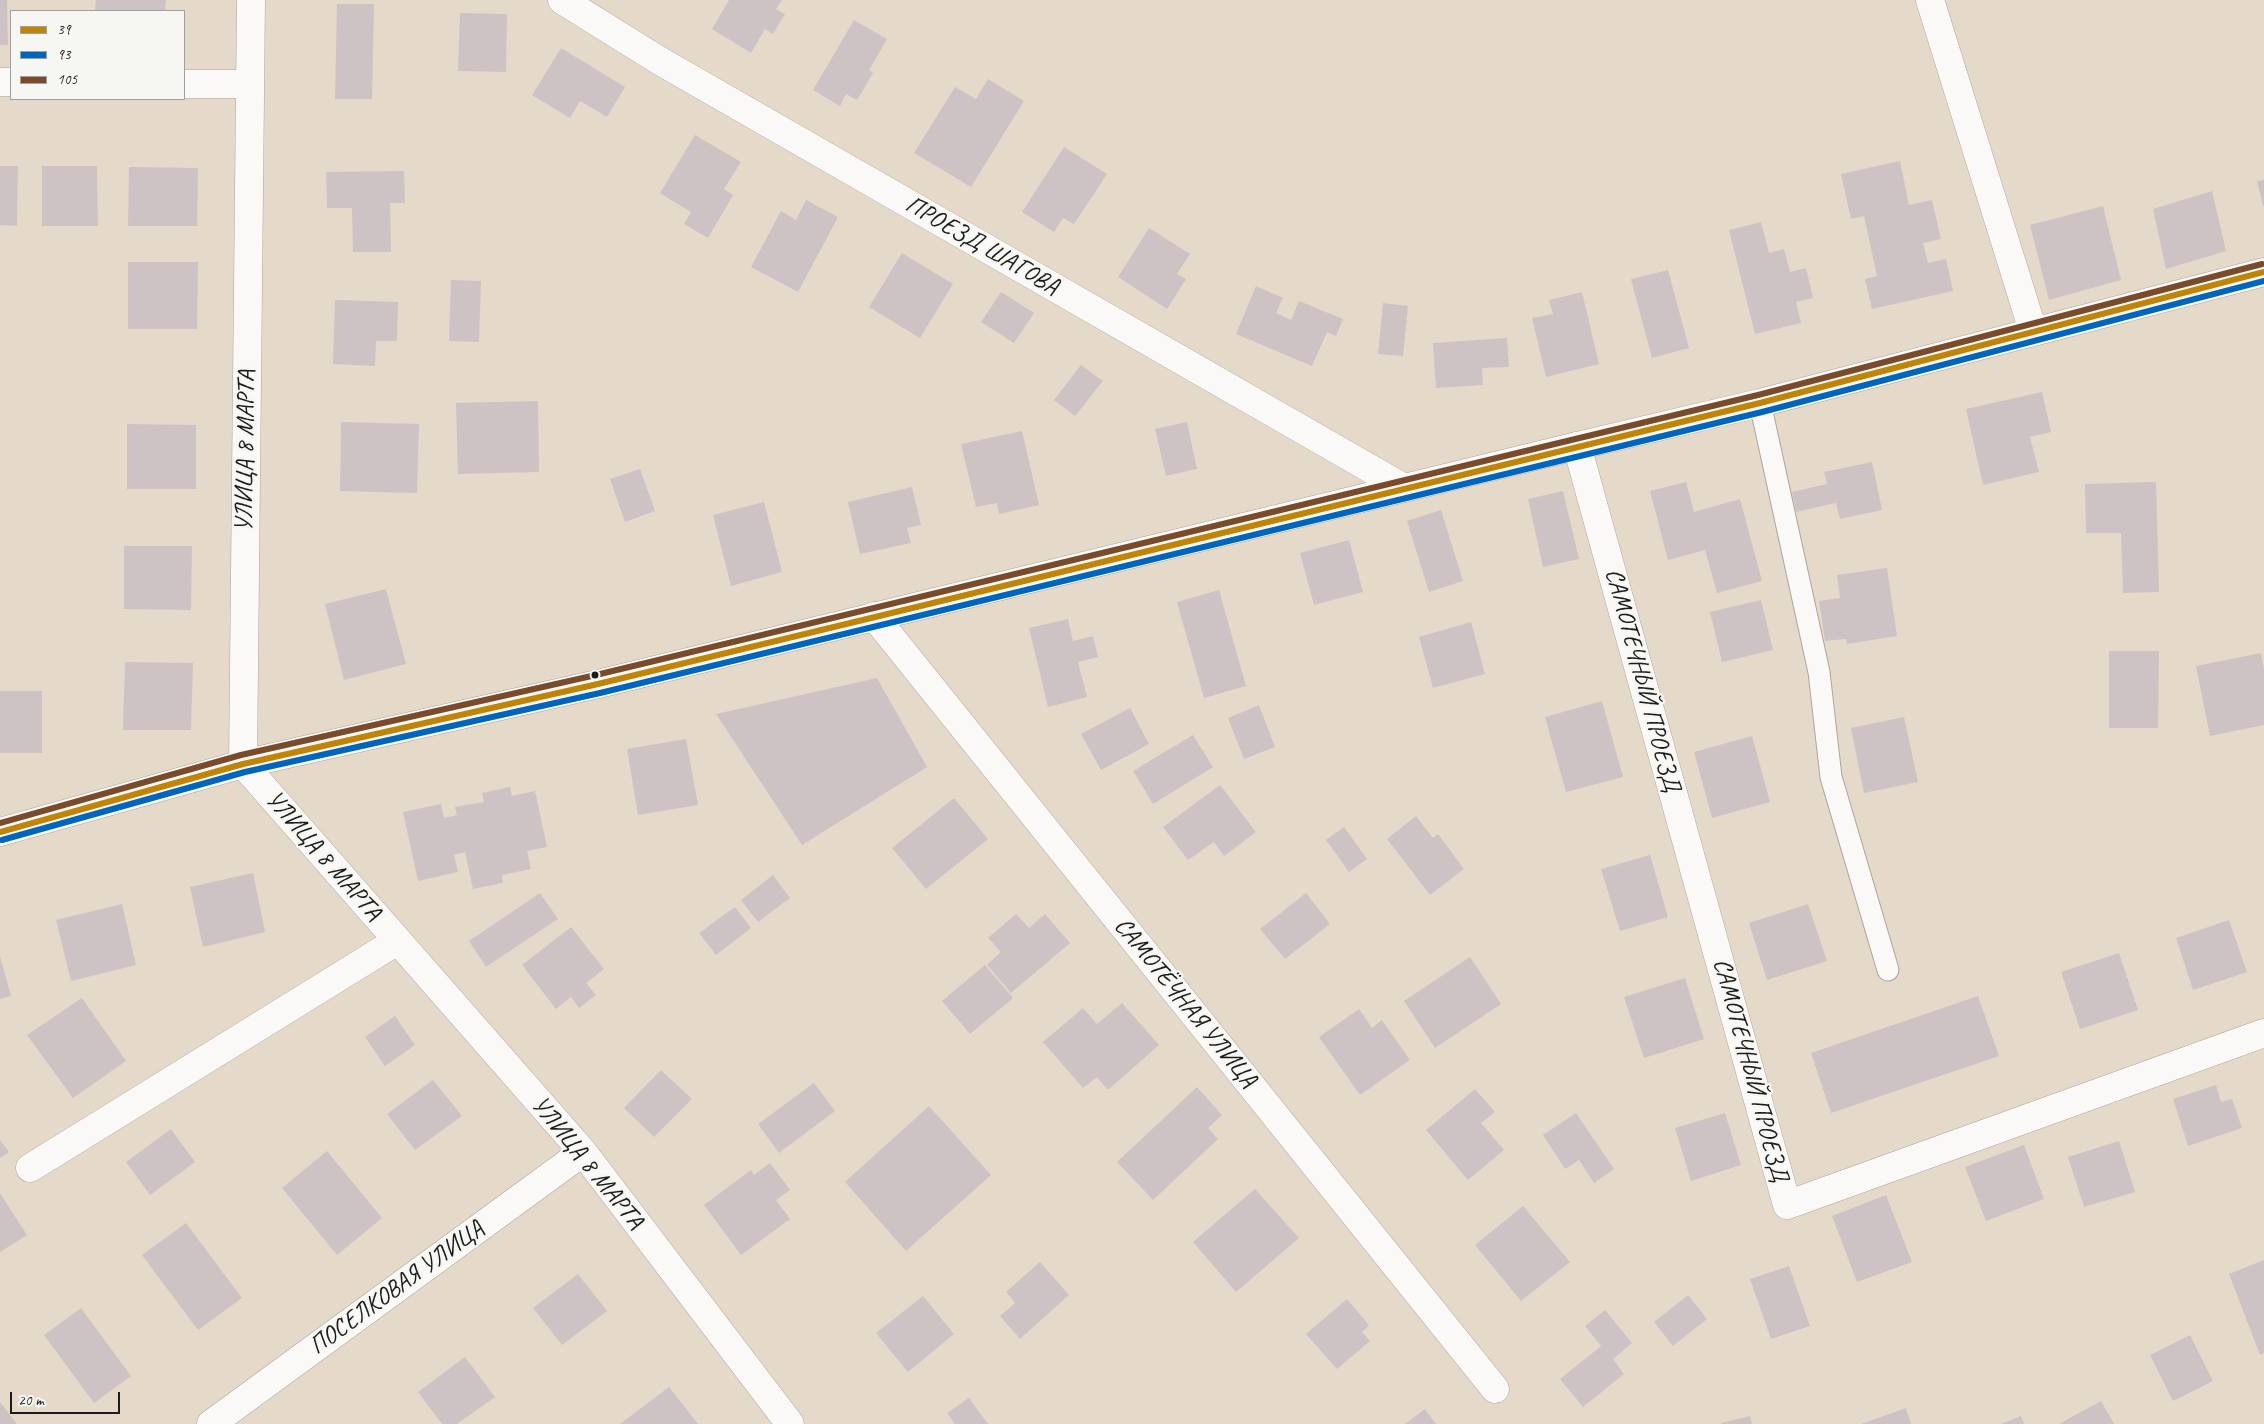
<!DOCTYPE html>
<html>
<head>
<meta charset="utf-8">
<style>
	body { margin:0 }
	#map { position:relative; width:2264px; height:1424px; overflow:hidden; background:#e5dac9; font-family:Caveat,sans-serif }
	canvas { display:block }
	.legend { position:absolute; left:10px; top:10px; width:175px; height:90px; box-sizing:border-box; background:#f6f6f2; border:1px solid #9f9f9c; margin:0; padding:6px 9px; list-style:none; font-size:15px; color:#1c1c1c }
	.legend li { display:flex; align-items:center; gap:10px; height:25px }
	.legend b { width:25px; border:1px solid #9f9f9c }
	.scale { position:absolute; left:10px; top:1392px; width:110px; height:22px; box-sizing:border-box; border:2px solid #1c1c1c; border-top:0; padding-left:6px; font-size:15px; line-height:18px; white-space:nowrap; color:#1c1c1c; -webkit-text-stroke:4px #f6f6f2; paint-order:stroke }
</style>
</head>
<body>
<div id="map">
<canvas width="2264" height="1424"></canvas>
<ul class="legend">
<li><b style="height:6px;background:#c08407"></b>39</li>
<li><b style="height:6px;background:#0065bd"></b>93</li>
<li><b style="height:6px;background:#7a4b2a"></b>105</li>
</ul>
<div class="scale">20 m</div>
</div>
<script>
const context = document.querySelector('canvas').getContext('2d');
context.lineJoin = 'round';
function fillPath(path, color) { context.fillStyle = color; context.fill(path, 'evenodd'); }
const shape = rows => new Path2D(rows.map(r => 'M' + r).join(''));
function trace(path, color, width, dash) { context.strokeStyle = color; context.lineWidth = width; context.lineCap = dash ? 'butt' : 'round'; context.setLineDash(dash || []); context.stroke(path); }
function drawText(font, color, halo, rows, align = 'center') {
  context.font = font + ' Caveat,sans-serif'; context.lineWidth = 4.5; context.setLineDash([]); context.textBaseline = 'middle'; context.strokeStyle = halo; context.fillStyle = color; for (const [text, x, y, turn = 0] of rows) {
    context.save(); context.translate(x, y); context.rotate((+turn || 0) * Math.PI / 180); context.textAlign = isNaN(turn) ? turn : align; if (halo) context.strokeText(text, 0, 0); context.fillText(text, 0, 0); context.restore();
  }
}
fillPath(shape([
	[0,0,7,0,8,45,0,45],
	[96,0,166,0,165,11,95,11],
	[729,0,782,0,776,9,785,14,773,34,765,29,751,53,712,29],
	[337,4,374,4,372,99,335,99],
	[460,13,507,14,506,72,458,71],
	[854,20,887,39,869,70,873,73,857,100,846,94,840,106,813,90],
	[561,48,625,87,607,117,580,101,570,118,532,95],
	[988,79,1024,101,971,187,914,153,955,87,976,99],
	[695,135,741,162,724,189,733,195,708,238,684,224,691,212,660,193],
	[1064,147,1107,174,1074,224,1063,218,1054,232,1022,212],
	[1900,161,1909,205,1932,200,1941,239,1923,243,1928,263,1946,259,1953,291,1872,309,1865,279,1877,276,1864,216,1851,219,1841,174],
	[0,166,18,166,17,226,0,225],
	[42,166,97,166,98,226,42,226],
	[129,167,198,168,197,226,128,226],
	[404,171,405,203,390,203,391,252,353,252,352,208,327,208,326,172],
	[2264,180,2264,206,2263,206,2257,181],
	[2212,191,2226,251,2166,269,2153,209],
	[806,200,838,217,798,292,751,267,781,211,796,220],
	[2103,206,2121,280,2049,300,2030,225],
	[1761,222,1769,253,1784,249,1790,272,1806,268,1813,298,1796,302,1801,323,1755,334,1729,230],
	[1149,228,1190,254,1177,274,1186,279,1167,309,1118,277],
	[902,253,953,284,920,338,869,307],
	[128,262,198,262,197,329,128,329],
	[1668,270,1689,348,1652,358,1631,279],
	[451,280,481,281,479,342,449,341],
	[1256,286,1283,298,1276,313,1291,320,1299,301,1343,319,1336,336,1327,332,1312,366,1236,334],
	[1001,292,1034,313,1014,343,981,322],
	[1582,292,1599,364,1546,377,1532,318,1553,314,1549,300],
	[335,300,398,302,397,341,376,341,375,366,333,364],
	[1383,303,1408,306,1403,356,1378,354],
	[1507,338,1509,367,1482,368,1483,385,1436,388,1433,343],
	[1081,365,1103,381,1075,416,1054,400],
	[2042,392,2051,432,2030,437,2039,472,1983,485,1966,409],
	[538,401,539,472,458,474,456,403],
	[341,422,419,424,417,493,340,491],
	[1187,422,1197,469,1166,476,1155,429],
	[127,424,196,425,196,489,127,489],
	[1022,431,1039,505,999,514,997,503,976,507,961,444],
	[1872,462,1882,510,1840,519,1836,503,1796,512,1792,492,1827,484,1824,472],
	[640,469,655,511,625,522,610,479],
	[1686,482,1694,512,1740,499,1762,581,1717,593,1705,550,1668,560,1650,491],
	[2156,482,2159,592,2123,593,2121,533,2086,533,2085,484],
	[912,487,921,525,907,528,911,543,860,554,848,502],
	[1563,491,1579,559,1543,567,1528,499],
	[764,502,782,572,731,586,713,515],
	[1441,510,1463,581,1429,592,1407,521],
	[1349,540,1363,592,1314,605,1300,553],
	[124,546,192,546,191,610,124,609],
	[1887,568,1897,636,1847,644,1846,639,1825,641,1819,601,1840,598,1837,575],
	[386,589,406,664,344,680,325,604],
	[1219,590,1246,686,1204,698,1177,602],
	[1761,600,1773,650,1722,662,1710,612],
	[1068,619,1073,641,1093,636,1098,657,1078,662,1087,697,1048,707,1029,628],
	[1471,622,1485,674,1433,688,1419,637],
	[2109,651,2159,651,2158,728,2109,728],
	[2261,653,2264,669,2264,725,2210,736,2196,666],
	[125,662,193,663,191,730,123,730],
	[877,678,927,767,802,845,716,714],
	[0,691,42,691,42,753,0,753],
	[1602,701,1623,777,1566,792,1545,717],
	[1259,705,1275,747,1244,759,1228,718],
	[1130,708,1149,744,1101,770,1081,734],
	[1904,717,1918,782,1864,793,1851,728],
	[1193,735,1213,767,1153,804,1133,771],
	[1752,736,1770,802,1712,818,1694,752],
	[686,739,698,805,638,815,627,749],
	[1220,785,1256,832,1224,856,1214,842,1188,860,1163,827],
	[510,787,512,796,535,791,547,847,527,851,531,869,502,875,503,883,473,889,465,852,454,855,458,872,418,881,403,812,441,804,444,818,457,815,455,807,484,802,482,793],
	[954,798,988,839,926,889,892,848],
	[1416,816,1433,838,1438,834,1464,869,1430,895,1387,839],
	[1344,827,1367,859,1349,872,1326,840],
	[1650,855,1668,917,1620,931,1601,869],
	[253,873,265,932,203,947,190,887],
	[773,875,790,898,758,922,741,900],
	[540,893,558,919,486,967,469,941],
	[1306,893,1330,924,1285,959,1260,929],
	[122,904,136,965,71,981,56,920],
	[1808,904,1827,961,1767,980,1749,923],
	[735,907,751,928,716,955,699,933],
	[1016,914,1029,928,1045,914,1070,943,1011,993,987,965,1001,952,988,938],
	[2229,920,2247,972,2193,990,2176,938],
	[571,927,604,969,586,983,596,995,579,1008,571,997,556,1009,522,965],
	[2119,953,2138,1010,2080,1029,2061,972],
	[0,956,11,996,0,999],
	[1470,957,1501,1004,1435,1048,1404,1001],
	[985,965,1013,998,970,1034,942,1001],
	[1685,978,1704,1039,1644,1058,1624,997],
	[1978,996,1999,1056,1831,1113,1811,1053],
	[82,998,126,1061,73,1098,27,1035],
	[1122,1003,1159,1045,1108,1090,1097,1077,1083,1088,1043,1042,1083,1008,1097,1024],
	[1359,1009,1372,1028,1382,1020,1410,1060,1360,1095,1319,1037],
	[395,1016,415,1045,385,1066,365,1037],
	[661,1070,692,1099,654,1137,624,1108],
	[433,1080,462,1116,415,1150,387,1114],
	[814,1083,835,1111,779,1153,758,1124],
	[2216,1085,2221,1102,2232,1099,2242,1128,2188,1146,2173,1099],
	[1197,1087,1222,1115,1208,1128,1218,1139,1153,1200,1117,1162],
	[1475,1089,1495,1112,1481,1123,1504,1150,1468,1180,1426,1130],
	[929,1106,991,1175,906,1251,845,1182],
	[1576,1113,1614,1169,1594,1183,1579,1160,1565,1169,1543,1135],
	[1725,1113,1741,1165,1691,1181,1675,1128],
	[171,1129,195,1162,150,1195,126,1162],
	[0,1140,9,1152,0,1158],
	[2119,1141,2135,1192,2084,1207,2068,1157],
	[2024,1145,2044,1199,1986,1221,1965,1167],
	[327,1151,382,1218,337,1255,282,1188],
	[770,1163,790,1190,776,1200,790,1219,741,1255,704,1205,751,1170,754,1175],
	[1255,1189,1299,1238,1236,1292,1193,1242],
	[0,1193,27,1235,0,1252],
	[1886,1195,1912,1262,1857,1282,1832,1216],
	[1523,1206,1570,1262,1521,1301,1475,1245],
	[186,1223,242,1298,198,1330,142,1255],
	[2264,1260,2264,1353,2260,1355,2229,1274],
	[1040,1262,1069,1295,1020,1339,1000,1316,1015,1303,1006,1292],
	[1789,1266,1810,1326,1771,1339,1750,1279],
	[578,1274,607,1311,562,1345,533,1308],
	[1688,1295,1707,1319,1673,1346,1654,1322],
	[923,1296,954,1334,908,1372,876,1333],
	[1347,1299,1369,1325,1362,1332,1370,1341,1337,1369,1306,1334],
	[81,1308,131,1376,94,1403,44,1335],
	[1605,1310,1632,1343,1613,1359,1624,1374,1583,1407,1560,1379,1601,1346,1585,1326],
	[2190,1335,2213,1381,2173,1401,2150,1355],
	[465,1357,495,1397,457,1424,442,1424,418,1392],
	[669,1387,698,1424,620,1424],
	[969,1398,988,1424,955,1424,947,1413],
	[2101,1401,2114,1424,2059,1424],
	[0,1402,17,1424,0,1424],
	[1906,1408,1911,1424,1861,1424],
	[1425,1409,1436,1424,1405,1424],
	[1750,1416,1752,1424,1721,1424,1721,1423],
	[2021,1416,2024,1424,2001,1424]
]), '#cdc3c4');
const service = shape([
	[1760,403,1819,672,1831,777,1888,970]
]);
const minor = shape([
	[251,0,243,764,583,1152,790,1424],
	[562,0,660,61,1404,488],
	[1930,0,2033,331],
	[0,82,11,82],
	[184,84,250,84],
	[1577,446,1787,1205,2264,1033],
	[874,616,1495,1389],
	[30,1168,397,941],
	[211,1424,583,1152]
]);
const secondary = shape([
	[0,832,243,764,598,684,1577,446,1760,403,2264,272]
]);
trace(service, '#aca59a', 23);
trace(minor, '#aca59a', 29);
trace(secondary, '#aca59a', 29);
trace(service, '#fbf9f7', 21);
trace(minor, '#fbf9f7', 28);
trace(secondary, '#fbf9f7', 28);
trace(shape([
	[0,832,243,764,598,684,1760,403,2264,272]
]), '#c08407', 6);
trace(shape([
	[2,840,245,772,600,693,1762,412,2264,281]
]), '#0065bd', 6);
trace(shape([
	[0,823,241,755,596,675,1758,395,2262,264]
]), '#7a4b2a', 6);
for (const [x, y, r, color] of [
	[595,675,4.5,"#1c1c1c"]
]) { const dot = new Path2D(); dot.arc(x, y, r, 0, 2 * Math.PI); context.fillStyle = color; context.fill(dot); trace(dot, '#f6f6f2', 2); }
drawText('25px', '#1c1c1c', '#f6f6f2', [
	["ПРОЕЗД ШАГОВА",982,246,30],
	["УЛИЦА 8 МАРТА",246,451,-89],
	["САМОТЕЧНЫЙ ПРОЕЗД",1642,680,75],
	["УЛИЦА 8 МАРТА",323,856,49],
	["САМОТЁЧНАЯ УЛИЦА",1185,1003,51],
	["САМОТЕЧНЫЙ ПРОЕЗД",1750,1070,75],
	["УЛИЦА 8 МАРТА",587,1163,51],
	["ПОСЕЛКОВАЯ УЛИЦА",397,1288,-36]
]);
</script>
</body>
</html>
